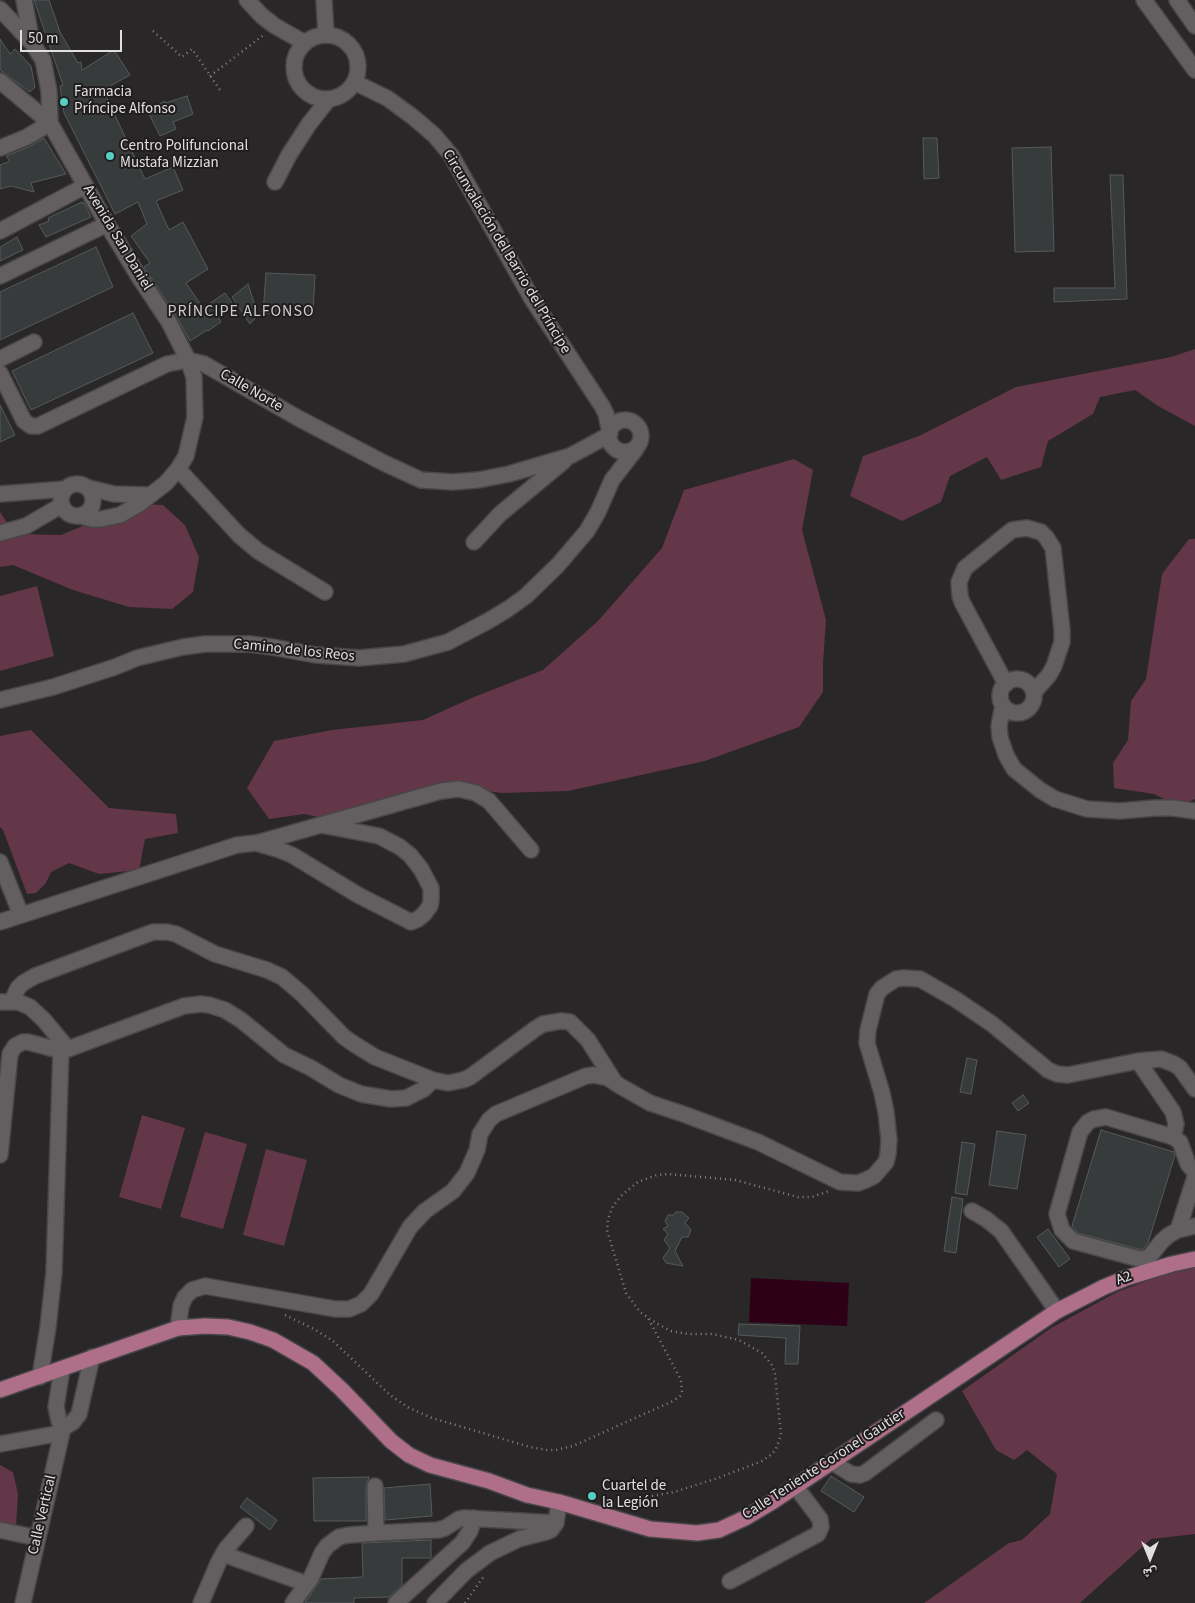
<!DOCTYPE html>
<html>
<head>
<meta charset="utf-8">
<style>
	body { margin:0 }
	#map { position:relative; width:1195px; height:1603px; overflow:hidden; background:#2a2728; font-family:"Source Sans 3","Noto Naskh Arabic",sans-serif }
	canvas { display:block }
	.north { position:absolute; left:1125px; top:1533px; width:50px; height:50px; -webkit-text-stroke:4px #201d1e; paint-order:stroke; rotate:180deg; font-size:14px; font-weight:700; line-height:20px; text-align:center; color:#e0dedf }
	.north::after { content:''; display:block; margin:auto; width:18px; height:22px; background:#e0dedf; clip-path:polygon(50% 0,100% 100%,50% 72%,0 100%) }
	.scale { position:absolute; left:20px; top:30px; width:102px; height:22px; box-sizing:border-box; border:2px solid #e0dedf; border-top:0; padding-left:6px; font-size:15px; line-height:18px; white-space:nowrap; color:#e0dedf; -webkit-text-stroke:4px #201d1e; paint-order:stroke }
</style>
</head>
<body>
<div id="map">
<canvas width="1195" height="1603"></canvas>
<div class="north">ش</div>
<div class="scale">50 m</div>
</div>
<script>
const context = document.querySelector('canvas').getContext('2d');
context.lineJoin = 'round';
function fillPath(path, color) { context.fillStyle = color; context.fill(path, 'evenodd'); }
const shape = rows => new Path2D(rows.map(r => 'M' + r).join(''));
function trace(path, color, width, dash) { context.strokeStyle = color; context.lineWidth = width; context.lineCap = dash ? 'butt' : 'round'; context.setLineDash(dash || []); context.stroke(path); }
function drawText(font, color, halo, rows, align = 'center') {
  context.font = font + ' "Source Sans 3",sans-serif'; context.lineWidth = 4; context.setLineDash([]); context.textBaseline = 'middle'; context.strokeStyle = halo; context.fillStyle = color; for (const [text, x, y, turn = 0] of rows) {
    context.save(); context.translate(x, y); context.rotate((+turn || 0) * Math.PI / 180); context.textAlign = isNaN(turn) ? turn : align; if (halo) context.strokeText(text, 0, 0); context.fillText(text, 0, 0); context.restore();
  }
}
fillPath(shape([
	[1195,349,1195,426,1158,406,1135,390,1100,397,1093,414,1048,441,1041,467,1001,480,987,457,950,476,941,502,902,521,850,496,863,456,919,436,1016,387,1171,357],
	[794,459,813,470,802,530,826,620,823,663,823,692,799,727,705,761,568,791,503,793,469,789,327,819,304,814,269,819,247,788,274,741,332,730,423,720,474,697,543,670,598,621,662,548,684,490],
	[137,504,163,505,185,525,199,557,193,592,172,609,129,607,73,590,13,565,0,567,0,512,15,534,61,535,85,525,102,524],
	[1189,539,1195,539,1195,799,1178,806,1154,794,1114,788,1113,763,1128,740,1131,701,1146,679,1162,574],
	[37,586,54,656,0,671,0,596],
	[31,730,109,808,176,814,178,833,145,839,139,870,99,874,69,863,51,872,46,883,36,893,27,894,3,830,0,827,0,736],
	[142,1115,185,1128,161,1209,119,1197],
	[205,1132,247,1144,223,1229,180,1217],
	[266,1149,307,1160,284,1246,243,1235],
	[1195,1265,1195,1534,1151,1539,1080,1603,924,1603,1009,1543,1022,1540,1050,1514,1057,1474,1027,1450,1014,1460,996,1450,962,1391,1051,1328,1117,1292,1179,1269],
	[0,1465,13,1472,18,1494,16,1526,0,1522]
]), '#633648');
fillPath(shape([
	[751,1278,849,1283,847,1326,749,1322]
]), '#2e0017');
const building = shape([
	[34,0,49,0,60,32,78,63,81,62,82,70,114,50,130,75,103,90,145,179,173,167,183,190,156,201,169,230,183,222,208,269,186,283,203,308,225,293,234,306,218,317,221,322,208,331,207,330,190,341,177,317,144,267,150,263,131,236,147,224,138,202,115,214,64,113,60,86,63,85,34,0],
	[0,39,10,54,15,49,31,66,35,87,30,92,0,70,0,39],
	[187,96,193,114,173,122,176,129,160,136,147,110,165,101,165,103,187,96],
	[44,138,66,174,31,183,34,192,11,186,0,189,0,165,10,161,6,156,31,146,44,138],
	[923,138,937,138,939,178,924,179,923,138],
	[1051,147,1054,251,1015,252,1012,148,1051,147],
	[1110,175,1123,175,1127,299,1054,302,1054,288,1115,288,1110,175],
	[82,202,82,204,84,203,91,217,46,237,39,225,49,221,48,218,82,202],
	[17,237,23,250,0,261,0,247,17,237],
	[96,247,113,287,0,340,0,292,96,247],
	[266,273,315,275,313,315,263,313,266,273],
	[248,284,258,315,250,324,232,297,248,284],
	[133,313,153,353,31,410,12,371,133,313],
	[0,405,15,435,0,442,0,405],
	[967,1058,977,1060,971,1094,960,1092,967,1058],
	[1023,1095,1029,1103,1018,1111,1012,1103,1023,1095],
	[1101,1130,1174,1152,1175,1155,1148,1243,1142,1250,1078,1233,1072,1226,1101,1130],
	[997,1131,1026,1135,1017,1189,989,1185,997,1131],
	[962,1142,975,1144,967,1195,955,1193,962,1142],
	[952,1197,963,1199,956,1253,944,1251,952,1197],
	[676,1212,682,1212,689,1218,685,1223,691,1230,688,1237,682,1237,675,1251,683,1266,666,1263,663,1258,670,1248,664,1240,668,1234,663,1229,668,1226,665,1221,668,1215,674,1215,676,1212],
	[1048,1229,1070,1259,1059,1267,1037,1237,1048,1229],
	[739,1324,800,1326,798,1364,785,1364,786,1338,738,1335,739,1324],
	[831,1476,864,1497,854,1512,821,1491,831,1476],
	[369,1477,366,1486,366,1521,314,1521,313,1478,369,1477],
	[430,1484,432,1516,385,1520,384,1488,430,1484],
	[247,1498,277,1520,270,1530,240,1507,247,1498],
	[431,1540,431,1558,402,1558,402,1585,389,1597,354,1598,354,1603,305,1603,321,1579,363,1577,362,1543,431,1540]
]);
fillPath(building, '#383b3b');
trace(building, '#575a5a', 1);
const minor = shape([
	[24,0,32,43],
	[247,0,262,16,275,26,305,43],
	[324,0,326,35],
	[1144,0,1195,70],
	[1177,0,1195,26],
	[0,9,32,43,43,60,49,91,50,123,107,224,139,277,169,322,188,360,194,377,195,417,186,456,178,469,166,483,139,504,120,515,101,519,92,519,81,516],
	'294 67a32 32 0 1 1 64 0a32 32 0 1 1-64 0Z',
	[0,81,50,123],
	[356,83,387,98,413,117,434,135,451,155,532,299,602,406,606,414,610,433],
	[0,148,27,137,50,123],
	[275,182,289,155,309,124,328,100],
	[0,231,85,186],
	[0,276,107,224],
	[0,359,34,342],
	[0,373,24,421,31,426,38,426,167,364,188,360,204,364,298,418,384,463,421,480,453,482,478,480,509,474,570,456,609,435],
	'609 436a16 16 0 1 1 32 0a16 16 0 1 1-32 0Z',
	[178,469,239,535,258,551,325,592],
	'61 500a16 16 0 1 1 32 0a16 16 0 1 1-32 0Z',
	[89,488,114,494,149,495],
	[0,494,65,489],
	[0,533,26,526,62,505],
	[474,542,500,514,564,461],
	'1000 696a17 17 0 1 1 34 0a17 17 0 1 1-34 0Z',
	[1006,684,962,602,960,596,959,582,965,568,1012,530,1027,528,1041,532,1046,537,1053,548,1062,630,1062,642,1054,666,1049,675,1034,692],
	[0,700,53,687,115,667,137,658,183,647,205,644,250,644,272,647,316,655,359,658,404,654,448,642,488,621,508,609,526,596,558,565,587,531,598,512,612,480,636,449],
	[1003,705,999,726,1000,737,1006,755,1014,769,1040,790,1055,799,1087,809,1120,811,1155,808,1173,808,1195,811],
	[257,843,441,791,459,789,476,793,489,801,531,850],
	[0,862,21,915],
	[0,922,237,845,256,843,277,849,292,855,358,895,411,922,418,919,424,914,430,906,431,901,431,888,421,869,410,855,400,847,379,836,321,825],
	[12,1001,18,988,23,983,35,976,153,932,167,932,176,934,215,954,267,970,282,977,302,994,344,1037,354,1044,375,1057,433,1080,448,1083,463,1080,470,1077,535,1029,543,1024,561,1021,570,1022,588,1040,614,1081],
	[0,1002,18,1002,30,1007,44,1020,68,1049],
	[1138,1061,1173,1112,1176,1124,1173,1137],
	[0,1155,10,1054,15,1046,23,1042,28,1042,54,1049,68,1049,184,1006,201,1004,209,1005,225,1010,241,1020,284,1055,311,1068,339,1085,361,1094,391,1099,406,1098,424,1089,433,1080],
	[1195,1172,1188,1164,1180,1142,1173,1137,1106,1117,1094,1119,1088,1122,1080,1132,1057,1214,1062,1230,1073,1241,1143,1260,1150,1256,1162,1241,1169,1235,1178,1230,1195,1226],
	[972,1211,986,1219,1001,1231,1057,1311],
	[1178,1230,1195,1177],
	[178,1328,181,1306,185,1297,192,1290,205,1286,335,1309,349,1309,361,1304,371,1294,410,1227,425,1211,453,1191,467,1173,477,1150,480,1134,489,1120,496,1114,586,1076,594,1075,608,1078,620,1086,650,1103,686,1115,758,1142,840,1182,858,1183,866,1180,874,1176,886,1162,888,1154,889,1140,886,1112,882,1093,867,1043,868,1030,877,994,882,988,896,979,904,978,920,979,955,999,992,1024,1048,1070,1057,1074,1068,1075,1138,1061,1161,1059,1174,1064,1180,1068,1195,1089],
	[62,1369,56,1407,59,1421,63,1428],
	[40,1377,48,1327,54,1272,61,1049],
	[63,1428,73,1422,79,1414,92,1357],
	[0,1444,61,1433],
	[832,1462,851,1474,860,1475,865,1473,936,1420],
	[375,1486,376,1533],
	[0,1530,38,1538],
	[223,1554,307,1584],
	[730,1581,818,1534,821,1527,820,1519,796,1487],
	[23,1603,63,1428],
	[201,1603,219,1561,226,1549,246,1526],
	[293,1603,311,1578,322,1553,327,1546,339,1537,349,1535,376,1533,438,1530,445,1528,459,1519,465,1518,556,1523],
	[396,1603,462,1543,470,1531,474,1518],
	[435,1603,466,1571,490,1553,519,1539,546,1532,551,1530,556,1523,559,1502]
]);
const major = shape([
	[0,1390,178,1328,205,1326,228,1327,250,1332,273,1340,313,1363,342,1390,391,1441,409,1455,430,1465,489,1481,527,1495,559,1502,650,1529,697,1533,719,1530,745,1518,772,1502,1057,1311,1104,1287,1126,1278,1172,1264,1195,1259]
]);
trace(minor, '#484647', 18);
trace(major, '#484647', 18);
trace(shape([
	[153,31,182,57,192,49,222,93],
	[210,76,265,34],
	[285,1315,314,1329,333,1341,390,1395,409,1408,432,1418,530,1447,547,1450,556,1450,573,1446,673,1401,680,1396,682,1391,681,1380,648,1318],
	[652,1496,674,1492,718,1478,762,1461,772,1454,776,1449,781,1435,775,1374,772,1365,762,1353,739,1340,712,1334,688,1334,671,1331,656,1323,640,1312,626,1293,607,1230,608,1219,613,1206,623,1194,638,1182,657,1175,668,1174,735,1180,798,1197,812,1197,829,1191],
	[465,1603,484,1576]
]), '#868384', 2.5, [1, 4]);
trace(minor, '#635f60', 15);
trace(major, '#af6f89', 15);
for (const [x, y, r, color] of [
	[64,102,5,"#57cec2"],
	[110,156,5,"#57cec2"],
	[592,1496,5,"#57cec2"]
]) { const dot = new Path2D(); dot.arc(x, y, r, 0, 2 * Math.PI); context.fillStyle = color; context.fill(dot); trace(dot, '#201d1e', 2); }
drawText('15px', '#e0dedf', '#201d1e', [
	["Farmacia",74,93],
	["Príncipe Alfonso",74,110],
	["Centro Polifuncional",120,147],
	["Mustafa Mizzian",120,164],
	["Cuartel de",602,1487],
	["la Legión",602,1504]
], 'left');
drawText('15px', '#e0dedf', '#201d1e', [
	["Avenida San Daniel",117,238,59],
	["Circunvalación del Barrio del Príncipe",506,252,59],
	["Calle Norte",251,391,30],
	["Camino de los Reos",294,651,6],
	["A2",1124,1279,-21],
	["Calle Teniente Coronel Gautier",824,1465,-33],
	["Calle Vertical",43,1515,-77]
]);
context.letterSpacing = '1px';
drawText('16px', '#cecacc', '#201d1e', [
	["PRÍNCIPE ALFONSO",241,312]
]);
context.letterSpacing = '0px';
</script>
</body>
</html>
